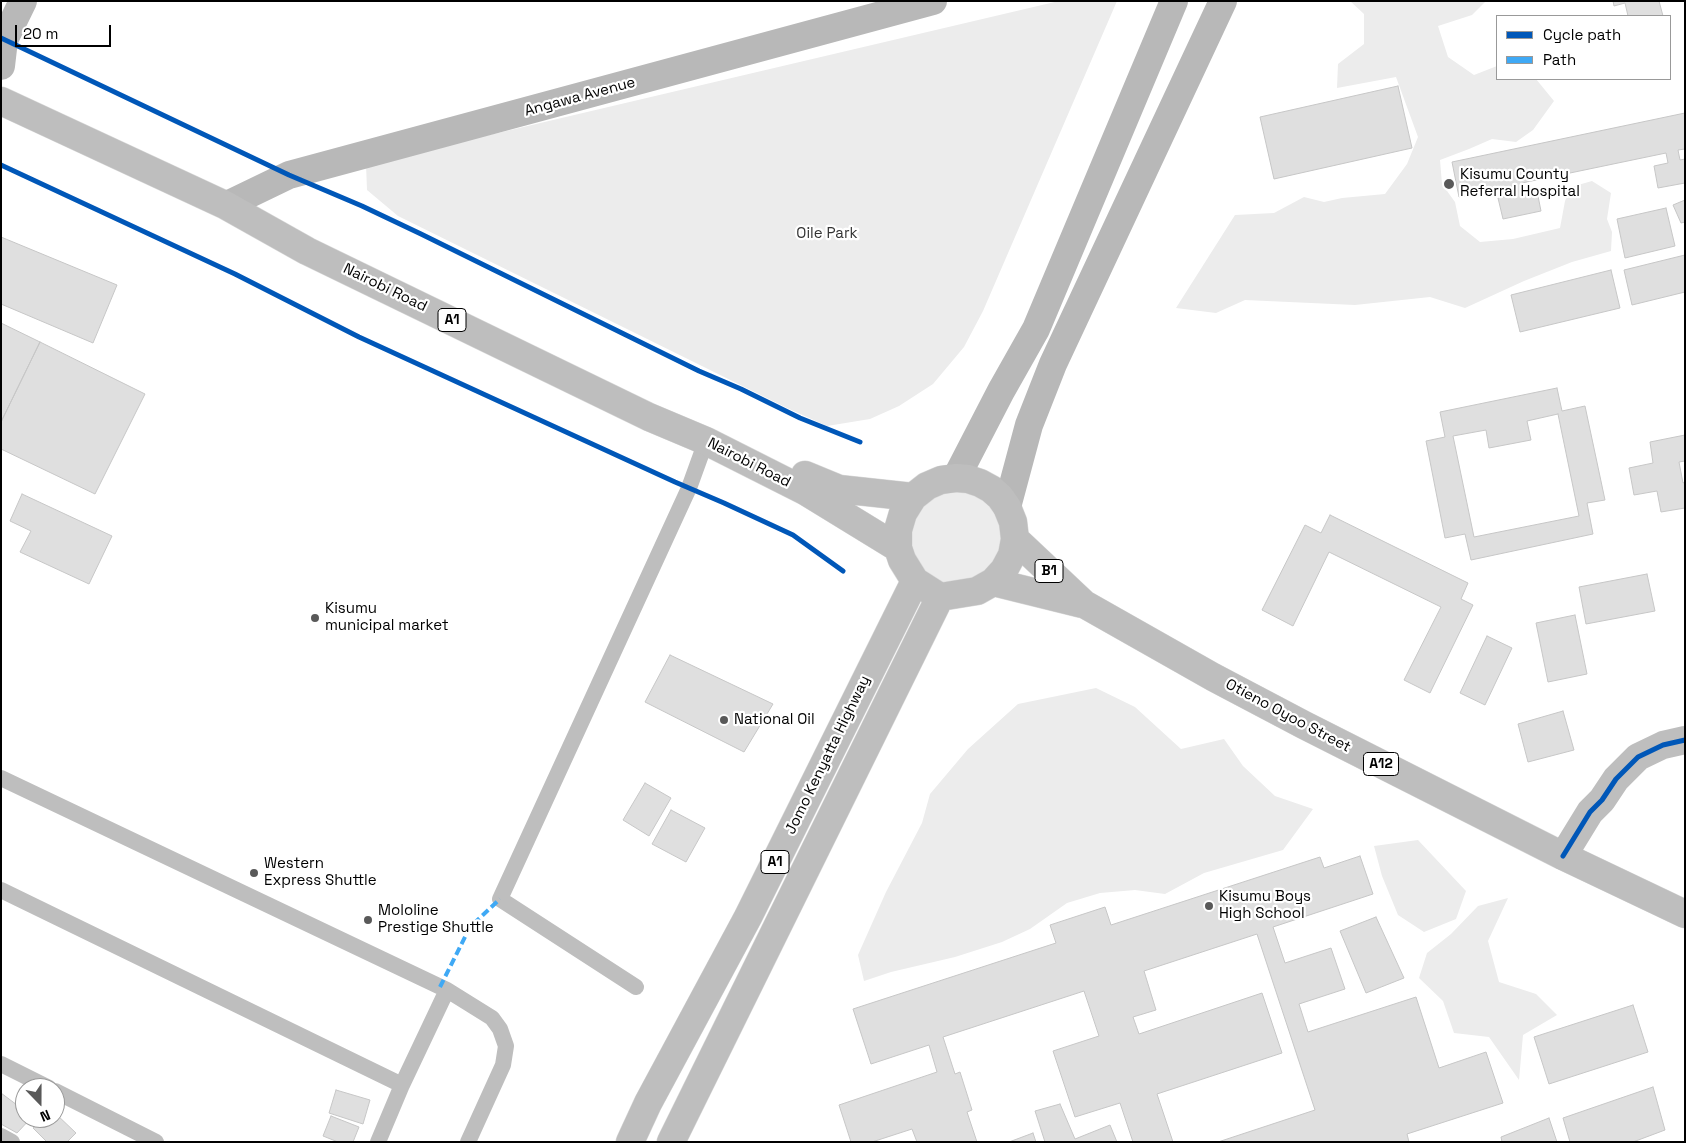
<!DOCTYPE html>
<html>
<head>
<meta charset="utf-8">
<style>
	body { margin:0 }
	#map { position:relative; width:1686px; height:1143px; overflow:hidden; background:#fff; font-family:"Space Grotesk",sans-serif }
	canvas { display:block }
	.frame { position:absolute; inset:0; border:2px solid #000; pointer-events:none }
	.legend { position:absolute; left:1496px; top:15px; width:175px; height:65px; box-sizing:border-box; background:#fff; border:1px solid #999; margin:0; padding:6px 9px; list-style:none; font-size:15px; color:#000 }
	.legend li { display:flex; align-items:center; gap:10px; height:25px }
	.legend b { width:25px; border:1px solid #999 }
	.north { position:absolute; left:15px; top:1078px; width:50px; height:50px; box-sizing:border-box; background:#fff; border:1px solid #999; border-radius:50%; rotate:158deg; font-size:14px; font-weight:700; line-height:20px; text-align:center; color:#000 }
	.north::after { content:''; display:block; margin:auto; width:18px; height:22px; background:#595959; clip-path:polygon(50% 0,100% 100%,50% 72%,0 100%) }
	.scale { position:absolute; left:15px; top:25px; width:96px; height:22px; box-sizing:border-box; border:2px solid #000; border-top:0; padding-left:6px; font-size:15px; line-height:18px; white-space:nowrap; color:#000; -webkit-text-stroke:4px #fff; paint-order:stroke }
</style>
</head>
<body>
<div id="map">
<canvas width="1686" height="1143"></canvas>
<div class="frame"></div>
<ul class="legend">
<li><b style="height:6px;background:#0057b8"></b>Cycle path</li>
<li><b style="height:6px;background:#3fa9f5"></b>Path</li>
</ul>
<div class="north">N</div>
<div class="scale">20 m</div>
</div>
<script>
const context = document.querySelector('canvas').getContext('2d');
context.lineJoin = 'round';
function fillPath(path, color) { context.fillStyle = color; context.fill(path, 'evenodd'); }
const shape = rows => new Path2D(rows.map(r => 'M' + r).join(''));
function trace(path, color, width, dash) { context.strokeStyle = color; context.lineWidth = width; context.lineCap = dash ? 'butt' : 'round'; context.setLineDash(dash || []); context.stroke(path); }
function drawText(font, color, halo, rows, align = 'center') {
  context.font = font + ' "Space Grotesk",sans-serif'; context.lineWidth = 4.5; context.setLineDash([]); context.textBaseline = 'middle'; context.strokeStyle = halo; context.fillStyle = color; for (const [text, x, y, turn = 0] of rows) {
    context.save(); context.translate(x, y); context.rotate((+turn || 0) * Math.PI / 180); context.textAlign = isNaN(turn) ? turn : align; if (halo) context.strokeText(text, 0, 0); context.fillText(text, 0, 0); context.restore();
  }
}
fillPath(shape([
	[1059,1,1117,1,983,311,964,347,933,384,899,406,870,419,827,426,787,408,398,216,367,190,366,164],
	[1350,1,1486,1,1472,15,1438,26,1448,57,1474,75,1497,66,1497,79,1536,79,1554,101,1533,130,1516,142,1492,139,1469,149,1440,160,1442,184,1455,202,1460,226,1480,242,1513,239,1560,228,1565,201,1571,187,1592,181,1611,193,1607,219,1612,232,1611,251,1572,262,1524,281,1465,308,1430,297,1355,305,1245,300,1216,313,1176,308,1235,215,1274,213,1304,197,1324,202,1342,198,1385,194,1407,164,1418,137,1396,77,1337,88,1338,64,1364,44,1364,14],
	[983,488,1009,526,992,577,940,586,919,573,903,527,925,493],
	[1096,688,1135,707,1181,749,1224,739,1243,766,1275,796,1313,809,1283,850,1204,873,1165,894,1135,890,1100,893,1067,903,1030,929,1002,942,955,957,891,972,864,981,858,955,886,892,922,823,930,794,968,749,1018,704],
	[1418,840,1466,891,1456,919,1424,932,1398,915,1382,876,1374,846],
	[1508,898,1488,941,1499,982,1536,994,1557,1015,1523,1035,1519,1080,1489,1037,1454,1033,1443,1001,1419,978,1427,953,1451,934,1478,906]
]), '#ececec');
const building = shape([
	[1613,1,1659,1,1663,16,1628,16,1625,3,1614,6,1613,1],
	[1398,86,1412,148,1274,179,1260,117,1398,86],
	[1685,113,1685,149,1678,150,1680,160,1685,159,1685,183,1658,188,1654,166,1668,163,1666,153,1522,183,1524,193,1537,191,1541,211,1503,219,1498,198,1508,196,1507,187,1459,197,1452,162,1685,113],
	[1685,200,1685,222,1681,223,1673,205,1685,200],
	[1666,208,1675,246,1625,258,1617,219,1666,208],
	[1,237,117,285,93,343,1,304,1,237],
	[1685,255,1685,292,1632,305,1624,270,1685,255],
	[1611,270,1620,308,1520,332,1511,295,1611,270],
	[1,323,40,342,1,422,1,323],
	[40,342,145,394,95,494,1,449,1,422,40,342],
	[1557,388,1562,411,1585,406,1605,500,1587,503,1593,534,1471,560,1465,534,1445,538,1426,441,1445,437,1440,412,1557,388],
	[1558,414,1579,516,1474,537,1453,436,1486,430,1489,448,1531,440,1527,421,1558,414],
	[1685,435,1685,461,1679,462,1683,483,1685,482,1685,508,1661,512,1657,491,1634,495,1629,468,1653,463,1650,442,1685,435],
	[22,494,112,536,89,584,20,552,31,531,10,521,22,494],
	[1330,515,1468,583,1461,599,1473,605,1430,693,1404,680,1441,607,1329,552,1293,626,1262,610,1305,525,1321,533,1330,515],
	[1647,574,1655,611,1586,624,1579,587,1647,574],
	[1575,615,1587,674,1548,682,1536,623,1575,615],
	[1487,636,1512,648,1485,705,1460,693,1487,636],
	[670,655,773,704,744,752,645,702,670,655],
	[1563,711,1574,750,1528,762,1518,724,1563,711],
	[645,783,671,798,649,836,623,820,645,783],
	[671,810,705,828,686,862,652,844,671,810],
	[1360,856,1373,894,1273,927,1285,963,1331,948,1345,989,1299,1004,1308,1032,1416,997,1439,1068,1486,1052,1503,1103,1407,1134,1409,1142,1218,1142,1315,1110,1257,934,1144,971,1156,1010,1133,1017,1139,1034,1262,993,1282,1053,1157,1094,1173,1142,1133,1142,1120,1103,1075,1117,1053,1051,1099,1036,1084,991,943,1037,955,1074,960,1072,972,1110,967,1112,977,1142,917,1142,912,1129,872,1142,851,1142,839,1105,937,1072,929,1045,871,1064,853,1009,1056,943,1050,925,1105,907,1111,925,1320,857,1324,868,1360,856],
	[1376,917,1404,978,1366,993,1340,931,1376,917],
	[1633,1005,1648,1052,1549,1084,1534,1037,1633,1005],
	[1653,1087,1665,1130,1633,1142,1570,1142,1563,1118,1653,1087],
	[336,1090,370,1100,363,1124,329,1113,336,1090],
	[1,1093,25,1111,25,1118,31,1118,17,1133,1,1124,1,1093],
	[1060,1104,1075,1139,1110,1125,1117,1142,1045,1142,1035,1111,1060,1104],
	[55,1113,76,1133,67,1142,47,1142,33,1128,42,1118,55,1118,55,1113],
	[331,1116,359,1127,353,1142,338,1142,323,1136,331,1116],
	[1549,1118,1557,1142,1502,1142,1501,1137,1549,1118],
	[1033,1133,1036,1142,1009,1142,1033,1133]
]);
fillPath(building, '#dfdfdf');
trace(building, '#c7c7c7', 1);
const trunk = shape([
	[1,101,225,205,307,251,649,417,706,441,805,491,898,548],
	[805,475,839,489,913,497],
	[956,478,968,479,980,483,991,489,1000,497,1007,507,1013,522,1015,539,1012,555,1004,570,993,582,977,591,940,597,915,581,902,560,898,548,898,530,903,513,913,497,927,486,941,480,956,478],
	[1015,539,1084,604,1213,677,1304,725,1563,856,1685,914],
	[993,582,1082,604],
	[630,1142,648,1103,748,917,915,581],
	[671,1142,940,597]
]);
trace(trunk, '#dbdbdb', 29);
trace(shape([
	[1,778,447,990,492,1018,500,1029,506,1046,503,1065,468,1142],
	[1,890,402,1085],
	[636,987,500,899,689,488,706,441],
	[1,1064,49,1088],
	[55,1091,156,1142],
	[1,1136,12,1142],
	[378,1142,402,1085,447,990]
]), '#bebebe', 16);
trace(shape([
	[1563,856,1590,812,1602,800,1616,779,1638,757,1663,745,1685,740]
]), '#bebebe', 28);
trace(shape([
	[1,66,4,40,23,1],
	[231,203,289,175,933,1],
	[956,478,1001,391,1036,329,1174,1],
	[1007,507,1029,425,1053,364,1223,1]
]), '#b8b8b8', 28);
trace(trunk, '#bebebe', 28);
trace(shape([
	[440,987,470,927,500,899]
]), '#3fa9f5', 4, [8, 4]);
trace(shape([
	[1,38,289,175,362,206,421,234,699,371,741,389,800,418,860,442],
	[1,165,235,274,359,337,675,482,724,503,793,535,843,571],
	[1563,856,1590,812,1602,800,1616,779,1638,757,1663,745,1685,740]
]), '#0057b8', 5);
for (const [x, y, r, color] of [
	[1449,184,6,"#595959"],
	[315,618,5,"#595959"],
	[724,720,5,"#595959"],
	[254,873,5,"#595959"],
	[1209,906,5,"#595959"],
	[368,920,5,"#595959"]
]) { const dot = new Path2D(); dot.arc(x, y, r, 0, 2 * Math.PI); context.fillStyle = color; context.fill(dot); trace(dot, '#fff', 2); }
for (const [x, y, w] of [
	[452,320,28],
	[1049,571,28],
	[1381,764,35],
	[775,862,28]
]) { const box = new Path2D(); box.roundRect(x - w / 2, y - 11.5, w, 23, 4); context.fillStyle = '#fff'; context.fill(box); trace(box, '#000', 1); }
drawText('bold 14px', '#000', null, [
	["A1",452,320],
	["B1",1049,571],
	["A12",1381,764],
	["A1",775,862]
]);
drawText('15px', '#000', '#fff', [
	["Angawa Avenue",580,97,-15],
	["Nairobi Road",385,288,26],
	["Nairobi Road",749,463,27],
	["Otieno Oyoo Street",1288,716,28],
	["Jomo Kenyatta Highway",828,755,-64]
]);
drawText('15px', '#000', '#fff', [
	["Kisumu County",1460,175],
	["Referral Hospital",1460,192],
	["Kisumu",325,609],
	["municipal market",325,626],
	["National Oil",734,720],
	["Western",264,864],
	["Express Shuttle",264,881],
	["Kisumu Boys",1219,897],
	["High School",1219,914],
	["Mololine",378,911],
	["Prestige Shuttle",378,928]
], 'left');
drawText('15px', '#333', '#fff', [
	["Oile Park",827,234]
]);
</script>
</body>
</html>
